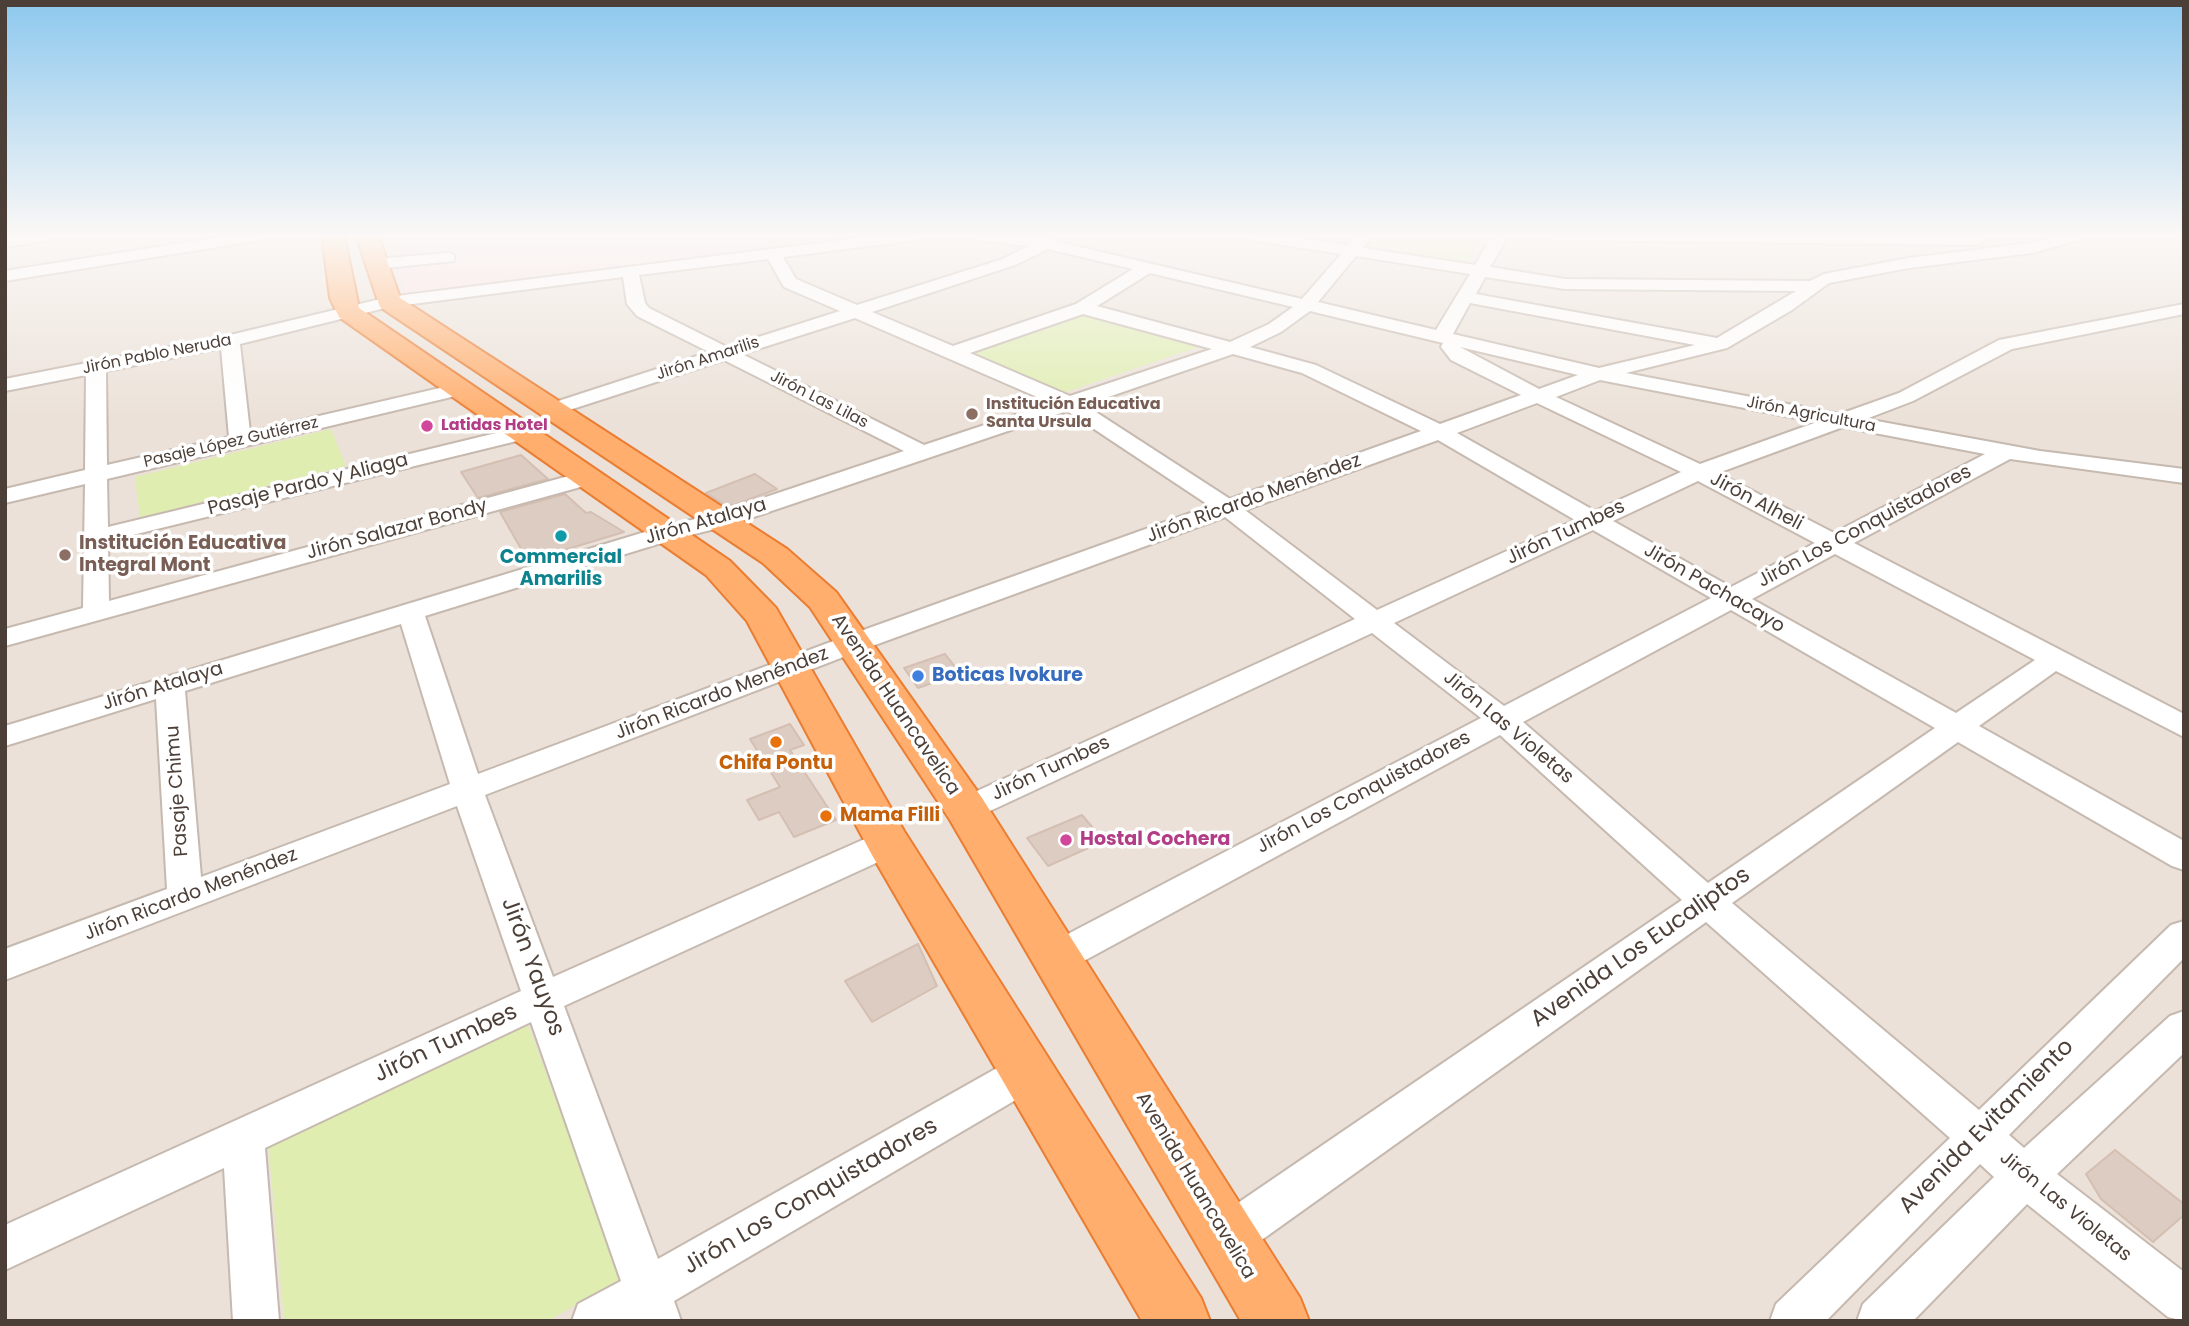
<!DOCTYPE html>
<html>
<head>
<meta charset="utf-8">
<style>
	body { margin:0 }
	#map { position:relative; width:2189px; height:1326px; overflow:hidden; background:#f6f0eb; font-family:Poppins,sans-serif }
	canvas { display:block }
	.frame { position:absolute; inset:0; border:7px solid #4c3f38; pointer-events:none }
</style>
</head>
<body>
<div id="map">
<canvas width="2189" height="1326"></canvas>
<div class="frame"></div>
</div>
<script>
const context = document.querySelector('canvas').getContext('2d');
context.lineJoin = 'round';
function fillPath(path, color) { context.fillStyle = color; context.fill(path, 'evenodd'); }
const shape = rows => new Path2D(rows.map(r => 'M' + r).join(''));
function trace(path, color, width, dash) { context.strokeStyle = color; context.lineWidth = width; context.lineCap = dash ? 'butt' : 'round'; context.setLineDash(dash || []); context.stroke(path); }
function drawText(font, color, halo, rows, align = 'center') {
  context.font = font + ' Poppins,sans-serif'; context.lineWidth = 7; context.setLineDash([]); context.textBaseline = 'middle'; context.strokeStyle = halo; context.fillStyle = color; for (const [text, x, y, turn = 0] of rows) {
    context.save(); context.translate(x, y); context.rotate((+turn || 0) * Math.PI / 180); context.textAlign = isNaN(turn) ? turn : align; if (halo) context.strokeText(text, 0, 0); context.fillText(text, 0, 0); context.restore();
  }
}
fillPath(shape([
	[5,235,2184,235,2184,1321,5,1321]
]), '#ebe1d8');
fillPath(shape([
	[392,235,875,235,405,295]
]), '#f7dee0');
fillPath(shape([
	[1377,235,1484,235,1468,262,1366,247],
	[1084,313,1207,344,1063,393,967,351],
	[331,429,346,466,140,518,135,477],
	[528,1025,623,1278,548,1321,284,1321,268,1141]
]), '#dfedb1');
const building = shape([
	[521,455,548,479,478,498,461,472,521,455],
	[755,474,777,489,734,505,723,504,706,493,755,474],
	[565,494,586,513,591,512,624,532,528,561,500,512,565,494],
	[945,654,960,673,918,688,904,668,945,654],
	[790,724,804,745,790,750,836,820,794,837,779,812,759,820,747,800,780,787,750,739,790,724],
	[1082,815,1104,841,1048,866,1027,838,1082,815],
	[918,944,937,986,872,1022,845,981,918,944],
	[2115,1150,2184,1204,2184,1215,2153,1242,2101,1199,2086,1174,2115,1150]
]);
fillPath(building, '#dcccc2');
trace(building, '#d4bfb2', 2);
const minor = shape([
	[21,235,58,235,50,240,5,247,5,237,21,235],
	[233,235,269,235,261,240,5,281,5,271,233,235],
	[883,235,926,235,918,240,783,257,796,279,857,305,1003,259,1028,246,976,240,968,235,1050,237,1058,242,1302,299,1341,254,1250,240,1242,235,1279,235,1348,245,1357,235,1373,235,1363,248,1475,265,1493,235,1509,235,1490,267,1565,279,1810,281,1824,274,1909,258,2031,243,2063,235,2088,235,2086,238,2032,253,1909,268,1829,283,1792,310,1727,348,1626,373,1840,414,1899,393,1999,340,2184,304,2184,314,2012,349,1913,401,1866,419,2040,451,2184,469,2184,483,2010,459,1854,543,2184,714,2184,737,2056,671,1979,726,2184,841,2184,870,2172,866,1958,742,1732,903,1979,1110,2171,925,2184,921,2184,958,2009,1135,2024,1148,2170,1016,2184,1011,2184,1053,2057,1174,2184,1272,2184,1321,2168,1317,2027,1204,1913,1321,1857,1321,1863,1304,1994,1177,1980,1164,1826,1321,1770,1321,1776,1304,1950,1138,1706,922,1242,1254,1226,1260,1210,1254,1204,1238,1210,1222,1682,900,1500,735,1069,969,1056,973,1043,969,1038,958,1043,947,1481,718,1372,633,977,817,966,821,955,817,950,809,955,801,1355,619,1225,517,864,649,485,795,553,977,876,834,888,831,900,834,905,843,900,852,564,1006,658,1259,1013,1059,1027,1054,1041,1059,1047,1072,1041,1085,674,1301,681,1321,572,1321,578,1304,621,1281,531,1022,265,1148,279,1321,233,1321,224,1168,5,1270,5,1225,521,991,457,806,5,980,5,949,167,889,156,699,5,746,5,726,658,528,712,515,904,451,724,360,557,414,543,414,540,410,543,406,709,352,637,316,627,304,623,277,389,307,240,344,250,432,457,384,464,386,467,390,464,394,107,479,108,527,521,427,532,433,529,438,108,541,109,601,587,471,595,473,598,478,595,483,5,646,5,629,83,608,85,484,5,503,5,489,85,470,86,375,5,391,5,379,230,335,389,297,883,235],
	[1048,249,1133,269,1076,304,953,346,872,312,1015,265,1048,249],
	[1356,256,1470,274,1436,330,1318,302,1356,256],
	[768,259,784,287,840,311,727,347,649,308,645,303,639,275,768,259],
	[1150,273,1293,307,1269,324,1230,342,1097,306,1150,273],
	[1485,277,1565,289,1796,291,1717,338,1476,294,1485,277],
	[1470,303,1695,345,1599,368,1453,334,1470,303],
	[1310,311,1443,343,1441,347,1451,360,1521,395,1440,424,1316,365,1250,347,1281,332,1310,311],
	[1083,314,1212,349,1070,396,970,353,1083,314],
	[855,318,945,357,1051,403,924,445,742,354,855,318],
	[1460,347,1578,375,1539,389,1460,347],
	[221,348,229,437,107,465,106,371,221,348],
	[1233,354,1302,373,1421,431,1230,499,1085,405,1233,354],
	[1600,380,1817,422,1700,464,1556,397,1600,380],
	[1537,403,1681,472,1595,511,1457,433,1537,403],
	[1067,411,1210,506,844,637,478,774,425,616,674,539,727,526,1067,411],
	[1843,427,1985,454,1834,533,1718,473,1843,427],
	[1438,440,1575,520,1377,610,1245,510,1438,440],
	[1698,481,1815,543,1731,587,1613,521,1698,481],
	[1593,530,1711,598,1504,706,1394,623,1593,530],
	[1835,554,2035,660,1956,713,1752,599,1835,554],
	[1731,610,1935,728,1708,883,1523,722,1731,610],
	[401,624,450,784,201,877,185,691,401,624],
	[1544,235,1977,235,1985,240,1977,245,1552,240,1544,235],
	[448,253,454,255,454,261,376,269,368,264,376,259,448,253]
]);
const highway = shape([
	[322,235,344,235,359,308,730,561,776,608,904,831,1201,1298,1210,1321,1142,1321,872,855,747,621,706,575,339,317,330,298,322,235],
	[356,235,378,235,400,298,787,549,836,592,982,798,1300,1298,1309,1321,1241,1321,950,820,810,607,763,563,380,307,356,235]
]);
trace(minor, '#c6b9af', 4);
trace(highway, '#ea7d32', 4);
fillPath(minor, '#fff');
fillPath(highway, '#ffae6d');
const sky = context.createLinearGradient(0, 0, 0, 420);
sky.addColorStop(0, '#8dc8ee');
sky.addColorStop(0.56, '#fbf8f6');
sky.addColorStop(1, '#fbf8f600');
context.fillStyle = sky;
context.fillRect(0, 0, 2189, 420);
for (const [x, y, r, color] of [
	[972,414,7,"#8d6e63"],
	[427,426,7,"#d1479c"],
	[561,536,7,"#0f9aa8"],
	[65,555,7,"#8d6e63"],
	[918,676,7,"#3f7fe0"],
	[776,742,7,"#e8710a"],
	[826,816,7,"#e8710a"],
	[1066,840,7,"#d1479c"]
]) { const dot = new Path2D(); dot.arc(x, y, r, 0, 2 * Math.PI); context.fillStyle = color; context.fill(dot); trace(dot, '#fff', 2.5); }
drawText('16px', '#4c3f38', '#fff', [
	["Jirón Pablo Neruda",157,355,-11],
	["Jirón Amarilis",708,359,-18],
	["Jirón Las Lilas",819,400,27],
	["Jirón Agricultura",1811,415,11],
	["Pasaje López Gutiérrez",231,443,-13]
]);
drawText('bold 16px', '#785e54', '#fff', [
	["Institución Educativa",986,405],
	["Santa Ursula",986,423]
], 'left');
drawText('bold 16px', '#b23c85', '#fff', [
	["Latidas Hotel",441,426]
], 'left');
drawText('19px', '#4c3f38', '#fff', [
	["Pasaje Pardo y Aliaga",308,485,-14],
	["Jirón Ricardo Menéndez",1254,499,-20],
	["Jirón Alheli",1756,502,28],
	["Jirón Atalaya",706,522,-16],
	["Jirón Los Conquistadores",1865,527,-28],
	["Jirón Salazar Bondy",397,530,-15],
	["Jirón Tumbes",1566,533,-25],
	["Jirón Pachacayo",1714,589,30],
	["Jirón Atalaya",163,687,-17],
	["Jirón Ricardo Menéndez",722,694,-21],
	["Avenida Huancavelica",895,705,56],
	["Jirón Las Violetas",1508,728,40],
	["Jirón Tumbes",1051,769,-25],
	["Pasaje Chimu",178,791,-94],
	["Jirón Los Conquistadores",1364,793,-28],
	["Jirón Ricardo Menéndez",191,895,-21],
	["Avenida Huancavelica",1195,1186,59],
	["Jirón Las Violetas",2065,1207,39]
]);
drawText('bold 19px', '#785e54', '#fff', [
	["Institución Educativa",79,544],
	["Integral Mont",79,566]
], 'left');
drawText('bold 19px', '#0d838f', '#fff', [
	["Commercial",561,558],
	["Amarilis",561,580]
]);
drawText('bold 19px', '#366cbe', '#fff', [
	["Boticas Ivokure",932,676]
], 'left');
drawText('bold 19px', '#c56008', '#fff', [
	["Chifa Pontu",776,764],
	["Mama Filli",840,816,"left"]
]);
drawText('bold 19px', '#b23c85', '#fff', [
	["Hostal Cochera",1080,840]
], 'left');
drawText('23px', '#4c3f38', '#fff', [
	["Avenida Los Eucaliptos",1641,948,-35],
	["Jirón Yauyos",532,967,70],
	["Jirón Tumbes",446,1044,-25],
	["Avenida Evitamiento",1987,1127,-45],
	["Jirón Los Conquistadores",811,1197,-30]
]);
</script>
</body>
</html>
